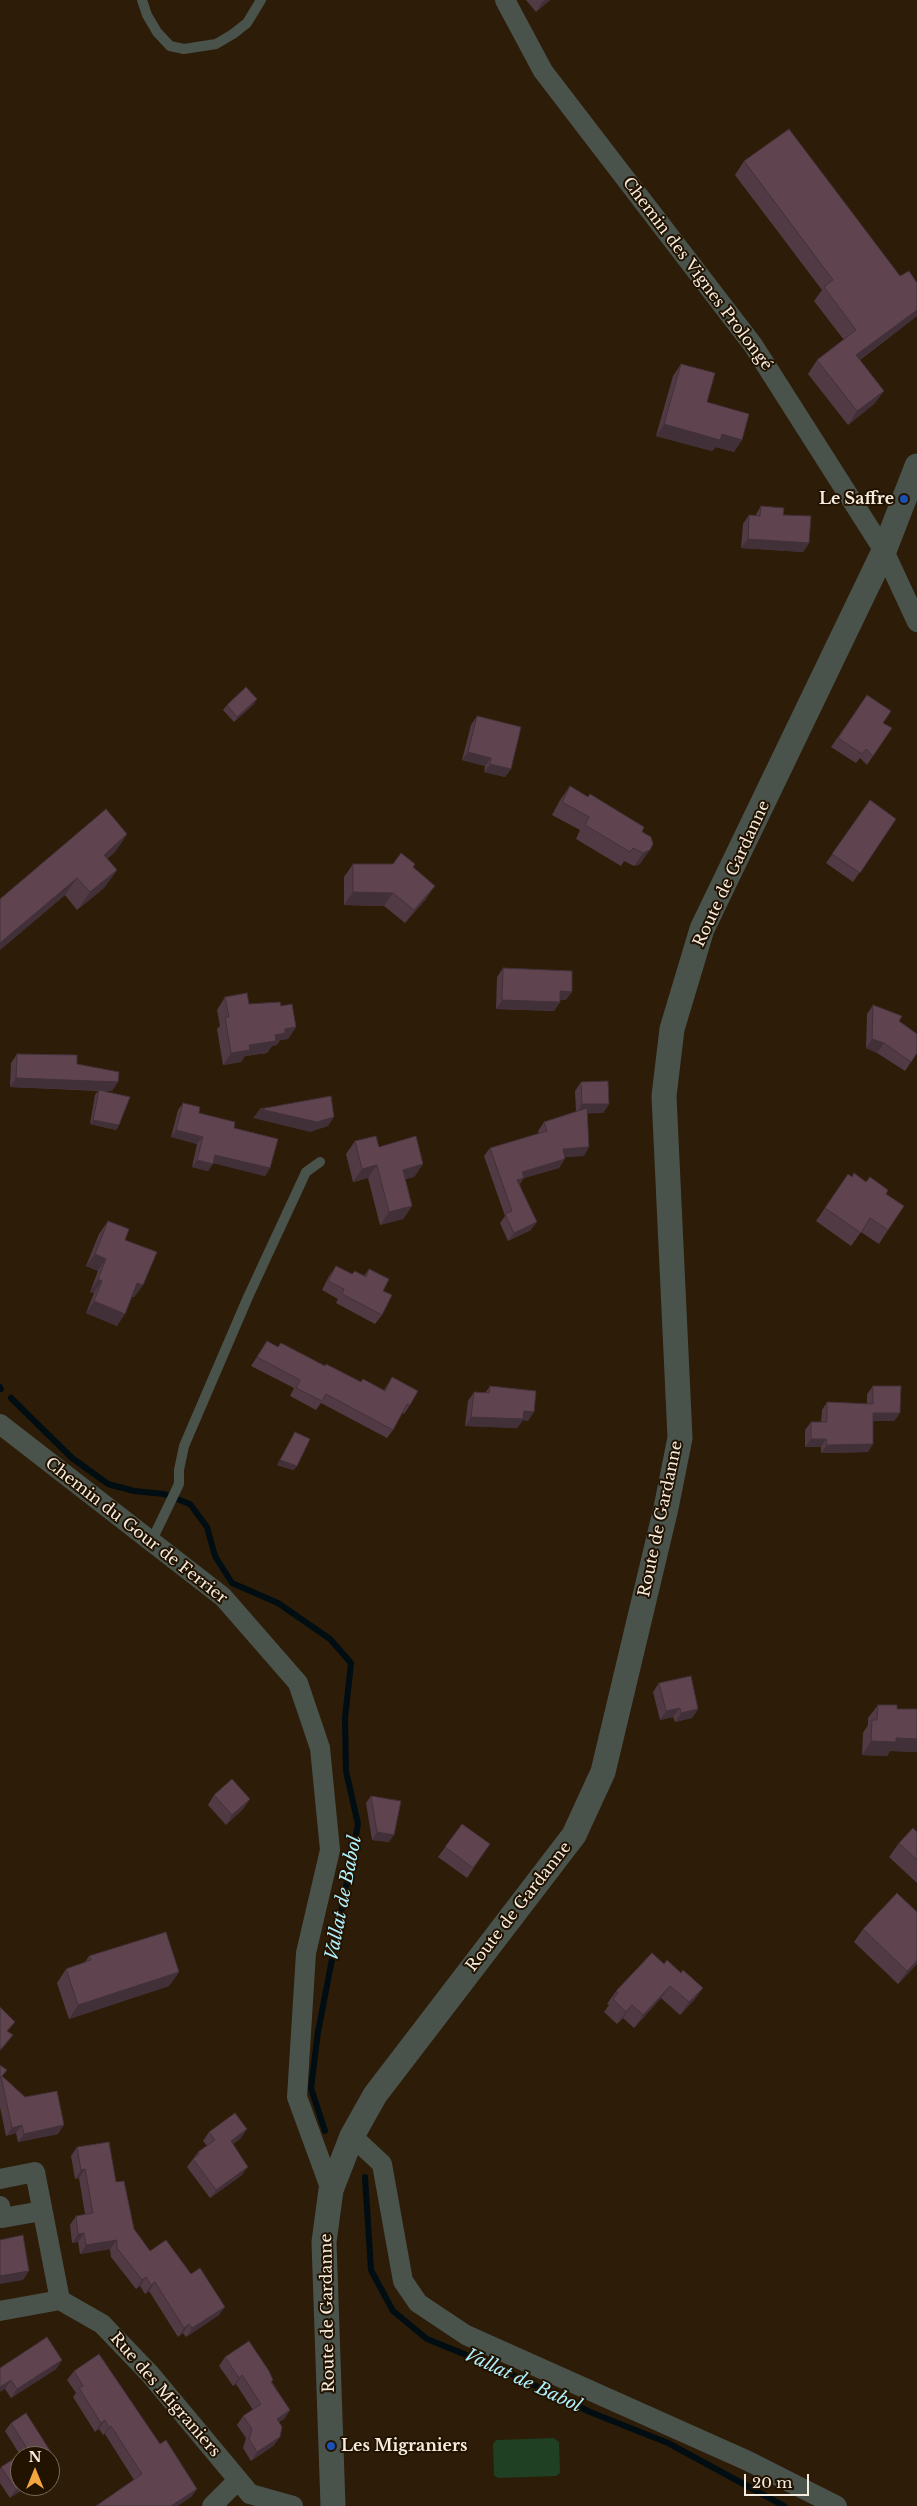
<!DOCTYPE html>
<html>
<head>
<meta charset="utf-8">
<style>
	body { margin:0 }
	#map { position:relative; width:917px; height:2506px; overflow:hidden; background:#2c1c08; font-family:"Libre Baskerville",serif }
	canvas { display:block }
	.north { position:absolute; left:10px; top:2446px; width:50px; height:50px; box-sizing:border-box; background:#221301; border:1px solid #776a5a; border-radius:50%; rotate:0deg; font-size:14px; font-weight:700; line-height:20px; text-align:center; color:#f7ece0 }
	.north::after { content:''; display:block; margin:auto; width:18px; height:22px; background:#f2a541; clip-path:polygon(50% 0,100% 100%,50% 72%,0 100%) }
	.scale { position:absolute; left:744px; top:2474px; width:65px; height:22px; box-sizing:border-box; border:2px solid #f7ece0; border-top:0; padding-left:6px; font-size:15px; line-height:18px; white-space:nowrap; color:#f7ece0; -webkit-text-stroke:4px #221301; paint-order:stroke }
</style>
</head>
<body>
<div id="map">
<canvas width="917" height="2506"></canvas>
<div class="north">N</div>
<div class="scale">20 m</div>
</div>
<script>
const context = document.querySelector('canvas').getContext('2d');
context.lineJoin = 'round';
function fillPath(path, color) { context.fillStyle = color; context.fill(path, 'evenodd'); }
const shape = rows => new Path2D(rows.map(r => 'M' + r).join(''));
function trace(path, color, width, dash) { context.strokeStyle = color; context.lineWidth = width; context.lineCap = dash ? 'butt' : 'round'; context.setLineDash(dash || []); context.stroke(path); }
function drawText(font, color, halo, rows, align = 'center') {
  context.font = font + ' "Libre Baskerville",serif'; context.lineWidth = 4; context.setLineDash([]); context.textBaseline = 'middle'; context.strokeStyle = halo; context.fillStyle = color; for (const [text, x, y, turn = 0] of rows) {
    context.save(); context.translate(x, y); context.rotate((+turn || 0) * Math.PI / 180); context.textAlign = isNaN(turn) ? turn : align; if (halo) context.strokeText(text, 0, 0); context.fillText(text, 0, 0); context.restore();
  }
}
fillPath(shape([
	[554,2438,559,2442,560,2473,556,2476,498,2478,494,2475,493,2444,496,2440]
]), '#204023');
trace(shape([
	[0,1387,1,1389],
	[11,1398,72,1458,108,1484,134,1491,164,1494,190,1504,207,1527,215,1556,232,1583,278,1603,330,1639,351,1663,345,1718,346,1771,358,1824,318,2032,311,2088,325,2131],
	[365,2177,371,2270,393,2311,427,2339,501,2369,590,2412,668,2443,784,2506]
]), '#000d12', 6);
trace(shape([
	[142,0,147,15,157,32,170,46,184,49,216,44,233,34,247,23,261,0],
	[152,1540,179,1484,179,1470,184,1446,248,1297,306,1172,320,1162]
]), '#49534c', 10);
trace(shape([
	[505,0,543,71,753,345,884,551,917,622],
	[0,1424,223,1597,298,1683,320,1748,330,1850,306,1953,297,2097,331,2190],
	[352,2136,382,2164,403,2281,418,2303,466,2335,748,2461,837,2506],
	[0,2179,35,2172,60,2300],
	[0,2206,2,2218,42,2211],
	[0,2311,60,2300,102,2324,150,2374,250,2494,293,2506],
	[212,2506,238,2480]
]), '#49534c', 20);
trace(shape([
	[333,2506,324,2242,331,2190,352,2136,375,2095,574,1835,603,1772,666,1508,680,1438,664,1096,672,1029,702,929,884,551,917,466]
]), '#49534c', 25);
fillPath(shape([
	[526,0,550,0,536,12],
	[744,161,900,276,917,283,917,316,860,360,884,391,874,404,848,425,808,374,817,360,844,340,814,301,822,290,735,175],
	[681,364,734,452,716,447,712,451,656,436,673,376],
	[761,506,783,515,809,543,803,552,741,548,743,524,749,515,755,516],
	[867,695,883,723,892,728,867,765,860,758,856,763,831,747],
	[254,704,234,722,223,710,227,705],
	[477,716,511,769,505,777,484,772,485,766,462,760,471,725],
	[570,786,651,837,640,864,634,866,624,861,621,866,576,839,580,830,552,815,560,800],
	[870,800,896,819,853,882,826,863],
	[127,834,115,852,107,859,117,870,104,888,77,910,65,895,0,950,0,899],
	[353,864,413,868,426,899,405,923,384,906,344,905,344,877],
	[503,968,566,1000,560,1000,560,1002,554,1011,496,1009,497,977],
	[225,997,249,1004,281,1006,296,1027,288,1039,280,1040,277,1045,272,1046,267,1053,245,1056,241,1062,223,1065,217,1029,220,1026,217,1010],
	[873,1005,899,1021,917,1053,905,1071,877,1053,866,1048,867,1014],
	[17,1054,77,1064,112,1091,104,1091,119,1125,116,1130,90,1124,95,1095,98,1091,10,1087,11,1063],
	[581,1082,609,1104,603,1113,588,1113,584,1156,564,1157,559,1168,524,1178,520,1184,531,1230,508,1241,500,1223,505,1216,484,1156,490,1148,539,1134,538,1131,544,1122,576,1112,575,1091],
	[183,1103,199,1113,234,1128,270,1168,265,1176,213,1163,208,1171,192,1167,197,1144,171,1137,178,1110],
	[355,1141,379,1147,423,1164,414,1177,405,1179,412,1206,403,1219,380,1225,368,1178,353,1182,346,1154],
	[848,1174,852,1177,866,1182,886,1194,888,1230,879,1244,861,1232,851,1246,816,1221],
	[108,1221,125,1240,143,1285,134,1297,132,1297,117,1326,86,1313,94,1293,90,1292,98,1271,86,1266,99,1234],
	[336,1266,352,1274,364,1276,369,1269,383,1291,382,1315,375,1324,336,1303,338,1299,322,1290,329,1276],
	[267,1341,278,1347,281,1343,325,1366,361,1382,363,1379,384,1390,392,1377,410,1405,404,1414,402,1413,393,1430,387,1438,321,1403,316,1410,290,1396,294,1388,251,1366],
	[490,1386,528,1421,523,1420,517,1428,465,1426,468,1401,474,1392,485,1393],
	[873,1386,900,1413,894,1421,873,1421,868,1452,821,1453,821,1447,805,1447,805,1430,811,1422,821,1422,822,1410,827,1402,867,1404,867,1394],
	[295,1432,297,1466,293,1470,277,1465,292,1437],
	[659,1683,698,1709,692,1718,675,1722,673,1717,660,1720,653,1692],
	[878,1705,897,1709,917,1709,917,1752,890,1751,887,1756,862,1755,863,1733,868,1725,868,1718],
	[214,1795,250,1799,243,1809,226,1825,208,1805],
	[371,1796,389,1842,372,1840,366,1803],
	[462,1824,490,1844,467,1878,438,1857],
	[917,1832,917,1883,889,1857,899,1843],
	[917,1912,917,1964,898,1984,854,1942,863,1929],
	[89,1956,179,1972,169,1986,69,2019,57,1983,66,1969,85,1962],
	[664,1964,681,1973,703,1988,694,2000,680,2015,661,1998,634,2028,623,2018,617,2024,604,2012,609,2005,607,2004,616,1991],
	[0,2065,2,2077,58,2134,18,2142,16,2133,6,2136,0,2107],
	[209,2132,241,2138,233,2144,242,2175,210,2198,187,2167,198,2152,207,2146,203,2141],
	[77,2147,116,2182,134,2229,150,2251,219,2315,186,2337,183,2333,178,2337,149,2291,145,2294,140,2286,136,2289,111,2257,110,2249,80,2254,78,2242,72,2243,70,2225,76,2216,85,2214,79,2178,75,2179,71,2156],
	[225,2357,272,2382,290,2410,284,2419,279,2422,280,2437,273,2446,251,2461,243,2448,246,2438,237,2425,243,2416,253,2410,236,2384,233,2386,219,2366],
	[62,2360,56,2369,11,2398,5,2389,0,2368],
	[74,2371,160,2444,197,2489,191,2497,134,2480,105,2434,103,2435,99,2429,95,2432,73,2397,76,2393,67,2380],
	[11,2423,58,2463,52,2471,20,2486,10,2498,0,2483,0,2469,1,2467,20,2455,5,2431]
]), '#523a45');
fillPath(shape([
	[545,0,550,0,536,12,542,2],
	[917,310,917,316,847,369,856,355],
	[884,391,874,404,848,425,857,411],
	[664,424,722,434,742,440,734,452,716,447,712,451,656,436],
	[748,539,809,543,803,552,741,548],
	[257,699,254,704,234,722,237,717],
	[468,752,491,758,485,766,462,760],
	[490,764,511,769,505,777,484,772],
	[127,834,115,852,91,872,104,855],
	[650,850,640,864,634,866,643,853],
	[117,870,104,888,77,910,90,892],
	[77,878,65,895,0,950,0,943],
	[435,886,426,899,405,923,414,910],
	[353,892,393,893,384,906,344,905],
	[560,991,572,992,566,1000,554,1000],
	[502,1000,560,1002,554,1011,496,1009],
	[296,1027,288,1039,280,1040,277,1045,272,1046,267,1053,245,1056,241,1062,223,1065,231,1053,249,1045,275,1035,285,1029],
	[872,1039,884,1043,877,1053,866,1048],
	[16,1078,118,1082,112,1091,10,1087],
	[582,1104,609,1104,603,1113,576,1114],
	[260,1109,334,1117,328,1126,310,1132,253,1118],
	[93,1120,119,1125,116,1130,90,1124],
	[176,1130,203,1137,197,1144,171,1137],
	[589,1147,584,1156,557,1157,563,1149],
	[215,1155,270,1168,265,1176,210,1162],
	[565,1159,559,1168,524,1178,518,1186,512,1188,522,1172],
	[197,1160,213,1164,208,1171,192,1167],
	[423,1164,414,1177,394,1182,403,1170],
	[377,1165,368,1178,353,1182,362,1169],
	[412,1206,403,1219,380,1225,389,1212],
	[537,1222,531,1230,508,1241,514,1233],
	[95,1254,106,1259,98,1271,86,1266],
	[98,1279,102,1281,94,1293,90,1292],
	[137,1283,143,1285,134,1297,129,1295],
	[94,1301,125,1314,117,1326,86,1313],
	[524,1411,534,1412,528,1421,523,1420,517,1428,465,1426,471,1417],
	[873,1413,900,1413,894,1421,868,1421],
	[811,1439,826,1439,821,1447,805,1447],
	[873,1444,868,1452,821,1453,827,1445],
	[280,1460,297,1466,293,1470,277,1465],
	[680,1708,673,1717,660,1720,666,1711],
	[698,1709,692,1718,675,1722,681,1713],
	[896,1738,917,1739,917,1752,890,1751,887,1756,862,1755,871,1741],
	[250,1799,243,1809,226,1825,232,1815],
	[377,1832,394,1835,389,1842,372,1840],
	[917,1961,917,1964,898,1984,907,1971],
	[179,1972,169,1986,69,2019,78,2005],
	[670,1986,661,1998,634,2028,643,2015],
	[703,1988,694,2000,680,2015,689,2002],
	[632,2005,623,2018,617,2024,626,2012],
	[13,2035,7,2043,0,2051,0,2050],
	[22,2125,16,2133,6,2136,12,2128],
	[64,2125,58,2134,18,2142,24,2134],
	[247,2129,241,2138,225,2150,231,2141],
	[248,2167,242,2175,210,2198,216,2190],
	[85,2169,79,2178,75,2179,81,2170],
	[84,2233,78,2242,72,2243,78,2234],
	[117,2240,110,2249,80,2254,86,2245],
	[29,2271,23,2280,0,2284,0,2276],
	[146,2277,140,2286,136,2289,142,2280],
	[155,2282,149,2291,145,2294,151,2285],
	[225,2307,219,2315,186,2337,192,2328],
	[189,2324,183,2333,178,2337,184,2328],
	[62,2360,56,2369,11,2398,17,2389],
	[242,2375,236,2384,233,2386,239,2378],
	[11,2380,5,2389,0,2392,0,2387],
	[290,2410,284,2419,271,2427,277,2419],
	[105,2420,99,2429,95,2432,101,2423],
	[111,2426,105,2434,103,2435,109,2427],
	[280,2437,273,2446,251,2461,257,2452],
	[58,2463,52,2471,50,2473,50,2468],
	[22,2486,29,2486,10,2498,16,2490],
	[197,2489,191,2497,178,2506,171,2506]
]), '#423038');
const building = shape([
	[789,129,900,276,909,271,917,283,917,310,856,355,884,391,857,411,817,360,856,330,824,287,833,280,744,161,789,129],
	[681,364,715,373,707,402,749,414,742,440,722,434,720,440,664,424,681,364],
	[761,506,784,508,783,515,811,516,809,543,748,539,749,515,760,516,761,506],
	[246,687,257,699,237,717,227,705,246,687],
	[867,695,891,711,883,723,892,728,873,756,866,749,862,754,838,738,867,695],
	[477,716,521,727,511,769,490,764,491,758,468,752,477,716],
	[570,786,588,797,590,794,644,827,642,832,651,837,653,844,650,850,643,853,633,848,630,852,585,825,589,817,562,802,570,786],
	[870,800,896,819,860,873,832,854,870,800],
	[106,809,127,834,104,855,117,870,90,892,77,878,0,943,0,899,106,809],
	[401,853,415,864,413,867,435,886,414,910,393,893,353,892,353,864,393,864,401,853],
	[503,968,572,971,572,992,560,991,560,1002,502,1000,503,968],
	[247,993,249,1004,280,1002,281,1006,292,1004,296,1027,285,1029,285,1033,275,1035,276,1041,249,1045,250,1050,231,1053,225,1017,229,1017,225,997,247,993],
	[873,1005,902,1016,899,1021,917,1034,917,1053,911,1062,884,1043,872,1039,873,1005],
	[17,1054,77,1055,77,1064,119,1072,118,1082,16,1078,17,1054],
	[608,1081,609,1104,582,1104,581,1082,608,1081],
	[99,1090,130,1097,119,1125,93,1120,99,1090],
	[331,1096,334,1117,317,1122,260,1109,331,1096],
	[183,1103,200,1107,199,1113,235,1122,234,1128,278,1139,270,1168,215,1155,213,1164,197,1160,203,1137,176,1130,183,1103],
	[587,1108,589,1147,563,1149,565,1159,522,1172,524,1178,517,1180,537,1222,514,1233,505,1214,512,1211,490,1148,547,1131,544,1122,587,1108],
	[376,1136,379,1147,416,1136,423,1164,403,1170,412,1206,389,1212,377,1165,362,1169,355,1141,376,1136],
	[854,1173,866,1182,870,1177,888,1190,886,1194,904,1206,888,1230,870,1218,861,1233,825,1208,848,1174,852,1177,854,1173],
	[108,1221,129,1229,125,1240,157,1252,143,1285,137,1283,125,1314,94,1301,102,1281,98,1279,106,1259,95,1254,108,1221],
	[336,1266,352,1274,355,1271,366,1277,369,1269,389,1279,383,1291,392,1295,382,1315,342,1294,344,1289,328,1281,336,1266],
	[267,1341,278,1347,281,1343,325,1366,326,1364,361,1382,363,1379,385,1391,392,1377,418,1391,410,1405,407,1404,393,1430,326,1394,322,1401,296,1388,300,1380,257,1357,267,1341],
	[490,1386,536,1391,534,1412,524,1411,523,1419,471,1417,474,1392,489,1393,490,1386],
	[873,1386,901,1386,900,1413,873,1413,873,1444,827,1445,826,1439,811,1439,811,1422,827,1422,827,1402,873,1404,873,1386],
	[295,1432,310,1439,297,1466,280,1460,295,1432],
	[691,1676,698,1709,681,1713,680,1708,666,1711,659,1683,691,1676],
	[878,1705,897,1705,897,1709,917,1709,917,1739,896,1738,896,1742,871,1741,872,1720,877,1720,878,1705],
	[232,1779,250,1799,232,1815,214,1795,232,1779],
	[371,1796,401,1801,394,1835,377,1832,371,1796],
	[462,1824,490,1844,473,1868,445,1847,462,1824],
	[913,1828,917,1832,917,1860,899,1843,913,1828],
	[897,1893,917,1912,917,1961,907,1971,863,1929,897,1893],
	[166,1932,179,1972,78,2005,66,1969,91,1960,89,1956,166,1932],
	[652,1953,664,1964,667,1960,681,1973,683,1970,703,1988,689,2002,670,1986,643,2015,632,2005,626,2012,613,1999,618,1993,616,1991,652,1953],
	[0,2007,15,2022,7,2031,13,2035,0,2050,0,2007],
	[0,2065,7,2070,2,2076,25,2097,57,2091,64,2125,24,2134,22,2125,12,2128,1,2076,0,2078,0,2065],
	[235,2113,247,2129,231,2141,248,2167,216,2190,193,2159,199,2154,198,2152,215,2140,209,2132,235,2113],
	[109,2142,116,2182,124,2181,134,2229,150,2251,166,2240,191,2274,200,2268,225,2307,192,2328,189,2324,184,2328,155,2282,151,2285,146,2277,142,2280,117,2248,117,2240,86,2245,84,2233,78,2234,76,2216,93,2213,85,2169,81,2170,77,2147,109,2142],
	[23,2235,29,2271,0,2276,0,2240,23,2235],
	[47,2337,62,2360,17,2389,11,2380,0,2387,0,2368,47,2337],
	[249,2341,269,2371,273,2380,271,2382,290,2410,277,2419,282,2427,280,2437,257,2452,249,2439,252,2429,243,2416,261,2404,242,2375,239,2378,225,2357,249,2341],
	[99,2354,160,2444,166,2440,197,2489,171,2506,96,2506,142,2474,111,2426,109,2427,105,2420,101,2423,79,2388,83,2386,74,2371,99,2354],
	[26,2413,58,2463,50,2468,50,2456,20,2456,20,2486,22,2486,16,2490,1,2467,28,2450,11,2423,26,2413]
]);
fillPath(building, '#5f4450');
trace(building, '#423038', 1);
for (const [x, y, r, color] of [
	[904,499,5,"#1a4fb4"],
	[331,2446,5,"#1a4fb4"]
]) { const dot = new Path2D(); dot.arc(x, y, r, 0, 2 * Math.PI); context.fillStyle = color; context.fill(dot); trace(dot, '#221301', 2); }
drawText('16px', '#f7ece0', '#221301', [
	["Chemin des Vignes Prolongé",697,274,53],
	["Route de Gardanne",732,874,-65],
	["Route de Gardanne",661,1519,-78],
	["Chemin du Gour de Ferrier",136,1531,38],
	["Route de Gardanne",519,1907,-52],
	["Route de Gardanne",328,2313,-91],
	["Rue des Migraniers",165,2395,49]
]);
drawText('bold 16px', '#f7ece0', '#221301', [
	["Le Saffre",894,499],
	["Les Migraniers",341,2446,"left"]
], 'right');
drawText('italic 18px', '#b0f0fe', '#221301', [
	["Vallat de Babol",344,1898,-79],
	["Vallat de Babol",523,2381,25]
]);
</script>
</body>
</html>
